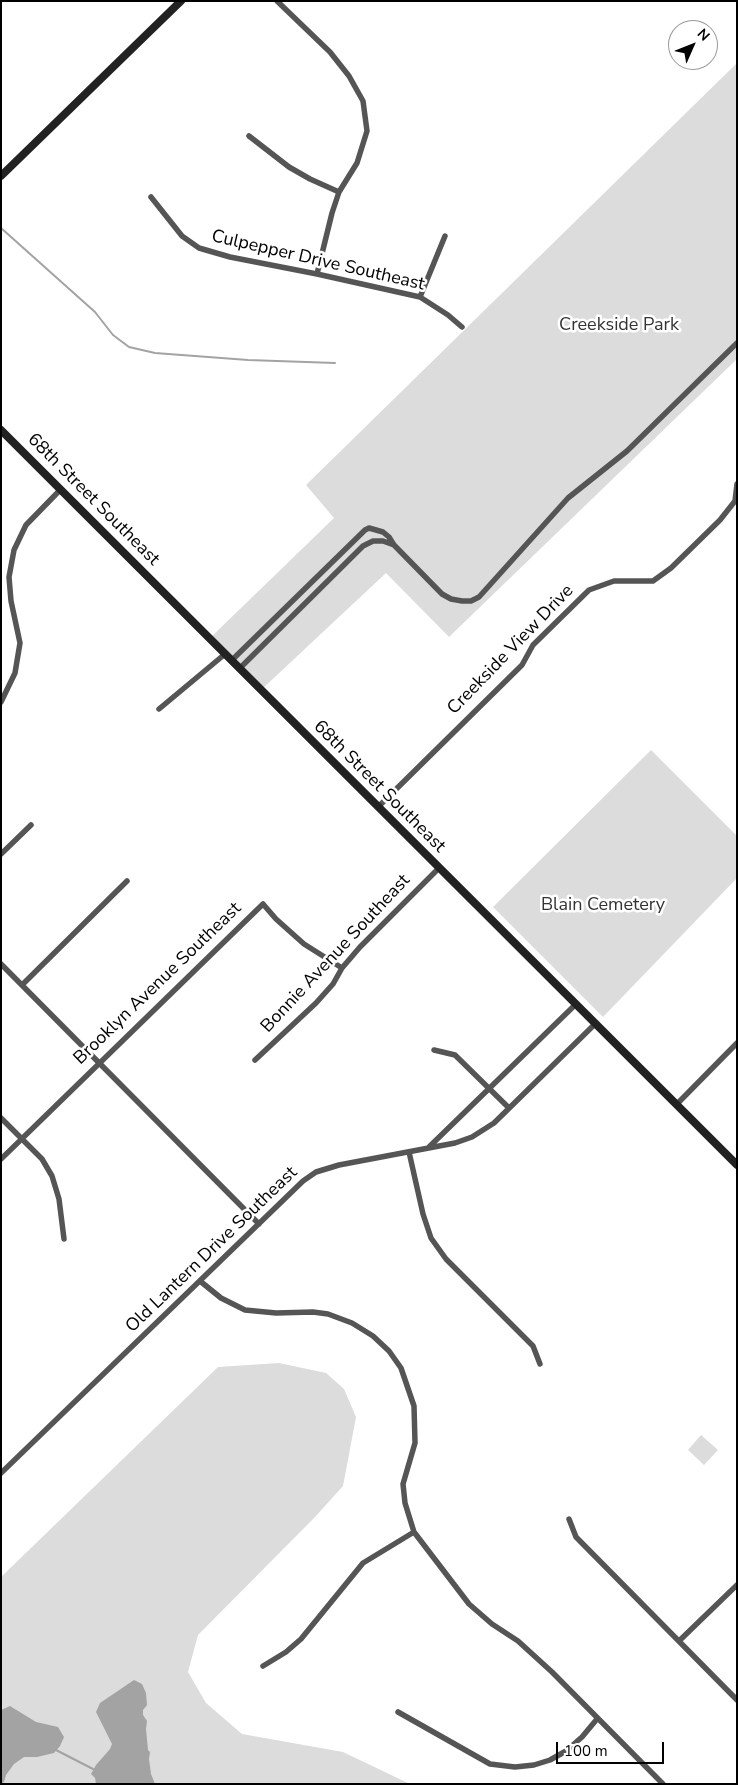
<!DOCTYPE html>
<html>
<head>
<meta charset="utf-8">
<style>
	body { margin:0 }
	#map { position:relative; width:738px; height:1785px; overflow:hidden; background:#fff; font-family:"Nunito Sans",sans-serif }
	canvas { display:block }
	.frame { position:absolute; inset:0; border:2px solid #000; pointer-events:none }
	.north { position:absolute; left:668px; top:20px; width:50px; height:50px; box-sizing:border-box; background:#fff; border:1px solid #999; border-radius:50%; rotate:46deg; font-size:14px; font-weight:700; line-height:20px; text-align:center; color:#000 }
	.north::after { content:''; display:block; margin:auto; width:18px; height:22px; background:#000; clip-path:polygon(50% 0,100% 100%,50% 72%,0 100%) }
	.scale { position:absolute; left:556px; top:1742px; width:108px; height:22px; box-sizing:border-box; border:2px solid #000; border-top:0; padding-left:6px; font-size:15px; line-height:18px; white-space:nowrap; color:#000; -webkit-text-stroke:4px #fff; paint-order:stroke }
</style>
</head>
<body>
<div id="map">
<canvas width="738" height="1785"></canvas>
<div class="frame"></div>
<div class="north">N</div>
<div class="scale">100 m</div>
</div>
<script>
const context = document.querySelector('canvas').getContext('2d');
context.lineJoin = 'round';
function fillPath(path, color) { context.fillStyle = color; context.fill(path, 'evenodd'); }
const shape = rows => new Path2D(rows.map(r => 'M' + r).join(''));
function trace(path, color, width, dash) { context.strokeStyle = color; context.lineWidth = width; context.lineCap = dash ? 'butt' : 'round'; context.setLineDash(dash || []); context.stroke(path); }
function drawText(font, color, halo, rows, align = 'center') {
  context.font = font + ' "Nunito Sans",sans-serif'; context.lineWidth = 5; context.setLineDash([]); context.textBaseline = 'middle'; context.strokeStyle = halo; context.fillStyle = color; for (const [text, x, y, turn = 0] of rows) {
    context.save(); context.translate(x, y); context.rotate((+turn || 0) * Math.PI / 180); context.textAlign = isNaN(turn) ? turn : align; if (halo) context.strokeText(text, 0, 0); context.fillText(text, 0, 0); context.restore();
  }
}
fillPath(shape([
	[737,63,737,359,449,637,386,573,261,690,210,638,334,518,306,485],
	[651,750,737,836,737,878,603,1017,493,907],
	[279,1363,326,1373,344,1389,356,1417,343,1486,315,1517,198,1635,188,1672,206,1703,242,1734,343,1752,410,1784,1,1784,1,1577,218,1367],
	[701,1435,718,1450,704,1465,688,1450]
]), '#dcdcdc');
fillPath(shape([
	[134,1680,142,1684,146,1693,147,1705,143,1710,143,1715,147,1721,146,1729,148,1750,150,1752,149,1759,151,1774,155,1784,96,1784,95,1778,91,1774,96,1765,110,1749,112,1744,96,1712,100,1703],
	[10,1706,36,1722,58,1727,64,1737,60,1746,54,1753,37,1757,24,1757,14,1764,6,1775,4,1782,1,1784,1,1710]
]), '#a3a3a3');
trace(shape([
	[1,228,95,312,113,335,129,347,155,353,248,360,335,363],
	[56,1750,93,1769]
]), '#a3a3a3', 2);
trace(shape([
	[277,1,330,52,349,76,363,101,367,131,357,163,339,192,332,213,317,274],
	[249,136,289,167,310,179,339,192],
	[151,197,182,236,199,248,230,257,317,274,420,297,448,315,462,327],
	[420,297,445,236],
	[232,660,365,530,369,528,383,532,389,537,394,545,442,594,451,599,462,601,471,601,479,597,568,498,627,451,737,343],
	[240,668,363,546,373,541,383,541,394,545],
	[1,702,15,673,20,643,11,601,9,577,14,550,26,525,61,489],
	[159,709,225,654],
	[378,807,522,665,533,645,589,590,614,581,653,581,671,568,720,520,735,501,737,484],
	[1,854,31,825],
	[1,964,259,1224],
	[22,985,127,881],
	[434,1050,455,1055,509,1108],
	[255,1060,316,1003,333,984,342,968,360,947,439,868],
	[676,1105,737,1043],
	[1,1118,42,1159,52,1176,59,1199,64,1239],
	[429,1147,576,1004],
	[409,1152,423,1214,431,1238,446,1259,533,1346,540,1364],
	[1,1159,263,904,276,919,304,944,342,968],
	[200,1281,221,1298,245,1310,276,1313,313,1312,328,1314,352,1323,373,1336,389,1351,401,1368,414,1406,415,1443,403,1484,405,1503,414,1532,469,1604,492,1624,518,1641,552,1672,663,1784],
	[1,1473,303,1181,316,1172,339,1165,455,1143,472,1137,494,1123,595,1024],
	[569,1519,576,1537,737,1700],
	[679,1641,737,1585],
	[263,1666,286,1652,301,1639,363,1563,414,1532],
	[398,1712,490,1764,515,1767,534,1765,550,1760,566,1751,582,1737,597,1719]
]), '#555', 5.5);
trace(shape([
	[1,176,181,1],
	[1,430,737,1165]
]), '#222', 8);
drawText('18px', '#000', '#fff', [
	["Culpepper Drive Southeast",318,261,13],
	["68th Street Southeast",93,500,45],
	["Creekside View Drive",511,650,-46],
	["68th Street Southeast",379,787,45],
	["Bonnie Avenue Southeast",336,954,-47],
	["Brooklyn Avenue Southeast",158,984,-44],
	["Old Lantern Drive Southeast",212,1250,-44]
]);
drawText('18px', '#333', '#fff', [
	["Creekside Park",619,326],
	["Blain Cemetery",603,906]
]);
</script>
</body>
</html>
